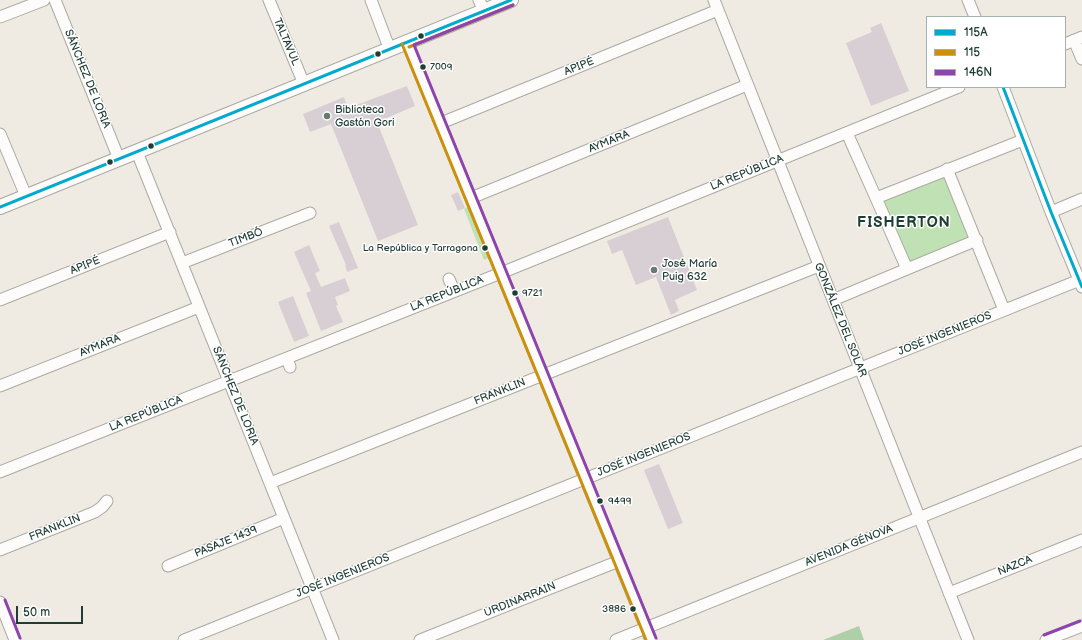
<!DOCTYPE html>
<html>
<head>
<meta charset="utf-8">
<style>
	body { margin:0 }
	#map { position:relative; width:1082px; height:640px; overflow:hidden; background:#efebe2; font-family:"Balsamiq Sans",sans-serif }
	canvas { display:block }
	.legend { position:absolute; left:926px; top:16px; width:140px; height:72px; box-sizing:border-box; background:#fff; border:1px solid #a5b1ae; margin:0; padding:5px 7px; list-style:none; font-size:12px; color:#1f3d34 }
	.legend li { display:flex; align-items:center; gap:8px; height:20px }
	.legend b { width:20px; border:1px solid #a5b1ae }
	.scale { position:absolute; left:16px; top:606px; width:67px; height:18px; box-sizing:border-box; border:2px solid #1f3d34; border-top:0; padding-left:5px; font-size:12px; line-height:14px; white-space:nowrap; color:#1f3d34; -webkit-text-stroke:3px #fff; paint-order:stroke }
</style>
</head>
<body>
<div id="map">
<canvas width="1082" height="640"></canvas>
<ul class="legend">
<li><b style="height:5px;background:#00a9ce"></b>115A</li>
<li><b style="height:5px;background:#cc910a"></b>115</li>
<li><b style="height:5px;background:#8e44ad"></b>146N</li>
</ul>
<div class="scale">50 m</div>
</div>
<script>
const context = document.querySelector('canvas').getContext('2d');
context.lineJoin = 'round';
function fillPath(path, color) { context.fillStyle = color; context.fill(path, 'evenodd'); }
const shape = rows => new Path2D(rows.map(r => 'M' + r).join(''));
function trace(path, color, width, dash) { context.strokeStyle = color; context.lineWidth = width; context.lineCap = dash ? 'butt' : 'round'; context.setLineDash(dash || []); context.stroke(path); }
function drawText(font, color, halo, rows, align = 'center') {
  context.font = font + ' "Balsamiq Sans",sans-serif'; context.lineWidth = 3; context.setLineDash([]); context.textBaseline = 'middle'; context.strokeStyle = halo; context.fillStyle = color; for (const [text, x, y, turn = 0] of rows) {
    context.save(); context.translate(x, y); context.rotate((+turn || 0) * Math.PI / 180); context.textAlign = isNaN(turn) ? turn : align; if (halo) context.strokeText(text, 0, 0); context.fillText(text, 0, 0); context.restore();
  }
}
fillPath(shape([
	[944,174,971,238,908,263,883,202,885,197],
	[470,206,491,257,484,260,464,209]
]), '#c0e1b3');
fillPath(shape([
	[859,626,864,640,823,640]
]), '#afcfa8');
fillPath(shape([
	[881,23,909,91,871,106,846,43,872,32,870,28],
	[407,86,415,106,377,122,418,225,378,241,331,124,310,132,303,114,344,97,348,108],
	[458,192,465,208,458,211,451,195],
	[668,217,697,290,675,300,679,311,671,315,656,277,636,285,622,250,612,254,607,241],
	[339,222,358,268,347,272,345,265,346,265,329,226],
	[309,245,320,271,315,273,321,287,345,278,350,291,335,297,338,305,336,306,343,322,321,331,306,293,311,291,294,252],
	[293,296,309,336,294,342,278,302],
	[659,464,683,523,668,529,644,470]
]), '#d8cfd4');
const minor = shape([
	[55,0,119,159],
	[269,0,304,84],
	[371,0,390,50],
	[479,0,484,11],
	[714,0,968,640],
	[968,0,975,17],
	[0,17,44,0],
	[1074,40,1082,59],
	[407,42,651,640],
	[1065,44,1082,37],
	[1003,87,1051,212,1082,287],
	[441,123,718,10],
	[0,134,26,196],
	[137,152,333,640],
	[947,169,1004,310],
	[471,198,747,85],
	[876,198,1023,140],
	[1051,212,1082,199],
	[182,263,310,213],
	[907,269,977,240],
	[449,279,454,291],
	[0,300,170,232],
	[833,300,907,269,876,198,847,133],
	[287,358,290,367],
	[0,386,199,307],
	[0,472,501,273,959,87],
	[270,483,819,266],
	[0,550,95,512,102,507,107,501],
	[168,566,284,518],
	[949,593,1082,540],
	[0,602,15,640],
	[184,640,1082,279],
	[420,640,619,561],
	[616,640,1082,452],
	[1046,640,1082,626]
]);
const major = shape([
	[0,207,511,0]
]);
trace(minor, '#a9aaa4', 13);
trace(major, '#a9aaa4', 16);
trace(minor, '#fdfcfb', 11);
trace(major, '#fdfcfb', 14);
trace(shape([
	[1003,87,1051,212,1082,287],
	[0,207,511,0]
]), '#00a9ce', 3);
trace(shape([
	[402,44,646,640],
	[409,47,513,5]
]), '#cc910a', 3);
trace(shape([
	[513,5,414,45,656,638],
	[5,600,20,638],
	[1044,635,1080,621]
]), '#8e44ad', 3);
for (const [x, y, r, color] of [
	[421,36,3.5,"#1f3d34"],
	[378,54,3.5,"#1f3d34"],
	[423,67,3.5,"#1f3d34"],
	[327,116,4,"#687a71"],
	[151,146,3.5,"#1f3d34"],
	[110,162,3.5,"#1f3d34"],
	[485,248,3.5,"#1f3d34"],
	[654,270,4,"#687a71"],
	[515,293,3.5,"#1f3d34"],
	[600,501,3.5,"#1f3d34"],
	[633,609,3.5,"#1f3d34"]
]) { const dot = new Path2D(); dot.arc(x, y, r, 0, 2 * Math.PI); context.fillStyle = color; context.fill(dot); trace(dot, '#fff', 1.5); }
drawText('10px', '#1f3d34', '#fff', [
	["7009",430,67],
	["La República y Tarragona",478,248,"right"],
	["9721",522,293],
	["9499",608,501],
	["3886",626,609,"right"]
], 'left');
drawText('11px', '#1f3d34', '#fff', [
	["TALTAVUL",286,42,67],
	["APIPÉ",579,67,-22],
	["SÁNCHEZ DE LORIA",87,79,68],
	["AYMARA",609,142,-22],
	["LA REPÚBLICA",747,173,-22],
	["TIMBÓ",246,238,-21],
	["APIPÉ",85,266,-22],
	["LA REPÚBLICA",447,294,-22],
	["GONZÁLEZ DEL SOLAR",840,320,68],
	["JOSÉ INGENIEROS",945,334,-22],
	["AYMARA",100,346,-22],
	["FRANKLIN",500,392,-22],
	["SÁNCHEZ DE LORIA",235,396,68],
	["LA REPÚBLICA",146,414,-22],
	["JOSÉ INGENIEROS",644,455,-22],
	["FRANKLIN",55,528,-22],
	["PASAJE 1439",226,542,-22],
	["AVENIDA GÉNOVA",849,546,-22],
	["NAZCA",1015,566,-22],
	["JOSÉ INGENIEROS",343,576,-22],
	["URDINARRAIN",520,600,-22]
]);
drawText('11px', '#1f3d34', '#fff', [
	["Biblioteca",335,110],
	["Gastón Gori",335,123],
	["José María",662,264],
	["Puig 632",662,277]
], 'left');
context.letterSpacing = '1px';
drawText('bold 15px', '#1f3d34', '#fff', [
	["FISHERTON",904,223]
]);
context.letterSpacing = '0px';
</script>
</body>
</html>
